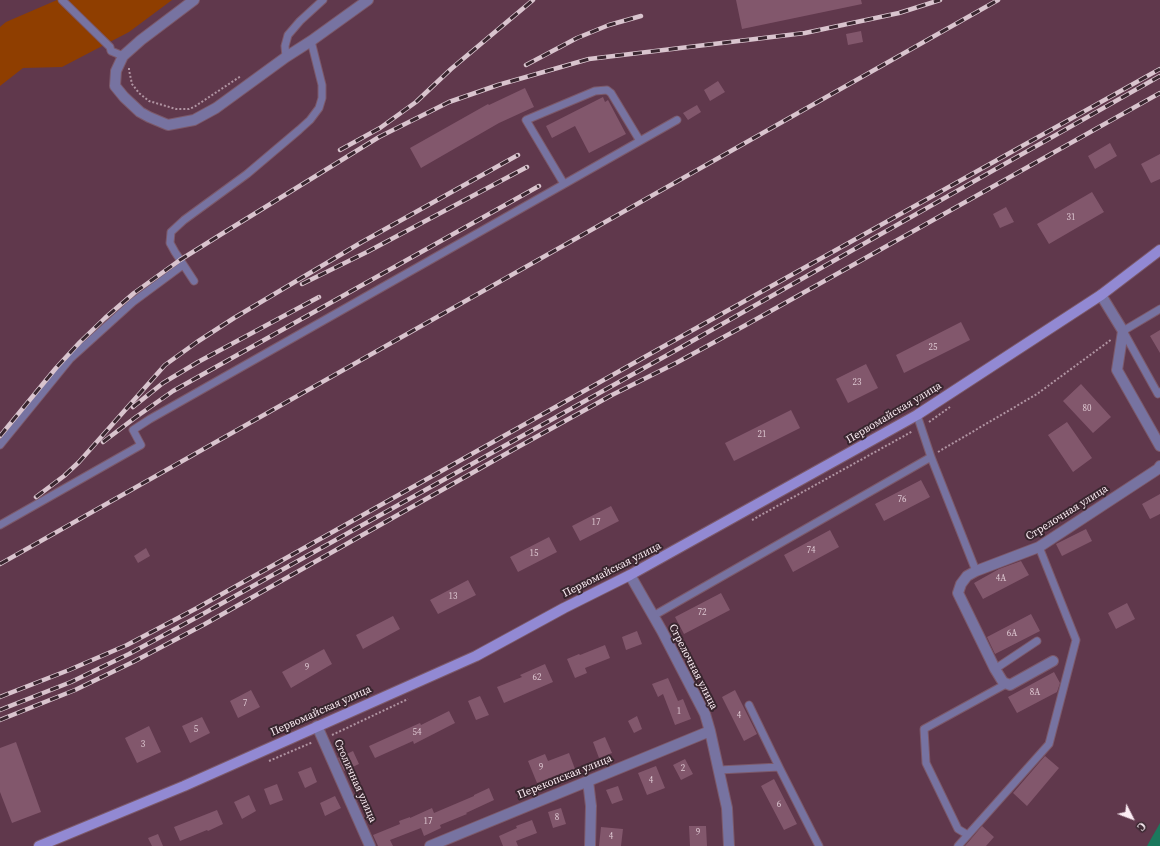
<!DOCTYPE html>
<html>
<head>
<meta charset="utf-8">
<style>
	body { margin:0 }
	#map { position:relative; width:1160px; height:846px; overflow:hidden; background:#60384c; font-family:"Source Serif 4",serif }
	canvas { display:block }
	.north { position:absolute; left:1112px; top:798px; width:40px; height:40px; -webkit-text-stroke:3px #39262f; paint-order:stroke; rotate:132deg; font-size:11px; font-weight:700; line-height:16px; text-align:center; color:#fcedf4 }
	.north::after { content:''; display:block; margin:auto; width:14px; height:18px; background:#fcedf4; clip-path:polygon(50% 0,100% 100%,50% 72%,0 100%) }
</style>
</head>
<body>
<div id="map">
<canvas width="1160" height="846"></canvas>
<div class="north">С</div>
</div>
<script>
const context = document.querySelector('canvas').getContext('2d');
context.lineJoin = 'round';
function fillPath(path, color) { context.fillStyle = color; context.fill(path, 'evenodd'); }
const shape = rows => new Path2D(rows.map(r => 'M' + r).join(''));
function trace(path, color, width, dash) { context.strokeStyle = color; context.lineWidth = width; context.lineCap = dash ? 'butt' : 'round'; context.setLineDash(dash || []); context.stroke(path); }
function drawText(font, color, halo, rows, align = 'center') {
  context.font = font + ' "Source Serif 4",serif'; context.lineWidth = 4; context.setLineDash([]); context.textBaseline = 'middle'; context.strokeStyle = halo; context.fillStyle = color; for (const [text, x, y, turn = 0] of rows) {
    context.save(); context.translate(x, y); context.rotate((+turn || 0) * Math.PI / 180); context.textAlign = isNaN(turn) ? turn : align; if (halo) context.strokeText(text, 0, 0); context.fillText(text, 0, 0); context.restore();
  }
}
fillPath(shape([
	[57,0,172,0,129,32,62,67,23,68,0,86,0,27,6,22]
]), '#8f3e00');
fillPath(shape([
	[1160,823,1160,846,1147,846]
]), '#1b785d');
fillPath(shape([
	[736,0,861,0,862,4,742,29],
	[861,31,863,42,848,45,846,34],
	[718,81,725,92,710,101,704,90],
	[525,88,534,107,499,123,421,168,410,148,488,104,489,105],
	[603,97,605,102,608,100,626,134,589,153,575,126,552,138,546,126],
	[697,105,701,112,688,120,683,113],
	[1110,143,1117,156,1095,169,1088,156],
	[1160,154,1160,179,1151,183,1141,164],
	[1092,192,1104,212,1049,244,1037,224],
	[1006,207,1014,222,1000,228,993,214],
	[961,322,970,340,904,373,896,355],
	[1160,330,1160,353,1150,336],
	[866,364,878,388,848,403,836,379],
	[1081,384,1111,417,1093,433,1063,401],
	[791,410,800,428,734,461,725,443],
	[1067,422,1092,458,1073,472,1048,435],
	[921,480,930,497,884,521,875,504],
	[1160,494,1160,514,1150,519,1142,504],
	[611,506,619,521,580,541,572,526],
	[1086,529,1092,541,1062,556,1056,544],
	[830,530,839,547,793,572,784,555],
	[549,537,557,552,518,572,510,557],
	[146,548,150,556,138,563,134,556],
	[1021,561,1029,575,983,599,974,583,999,569],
	[468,580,476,595,438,614,430,600],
	[721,593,730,610,684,634,675,617],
	[1127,603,1135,619,1116,629,1108,613],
	[1031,614,1040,631,995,654,987,637],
	[393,616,400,629,363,649,356,635],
	[637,631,642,644,626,650,622,637],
	[605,645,610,658,585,668,587,673,575,678,567,659,579,654,580,655],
	[324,649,332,664,291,688,282,672],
	[545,664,553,682,504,703,497,687,522,677,520,675],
	[1054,672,1060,683,1057,692,1017,713,1008,697],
	[668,678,678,701,683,699,691,719,675,725,663,694,658,697,652,684],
	[251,690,260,707,238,718,230,701],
	[735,690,757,734,744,741,722,697],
	[480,696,489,715,476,720,468,701],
	[449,711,455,723,414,744,413,741,375,758,369,746,420,723,421,725],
	[637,716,642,729,634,733,628,721],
	[202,717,210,733,190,743,182,726],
	[149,726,161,752,137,763,125,738],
	[605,737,612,753,599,758,593,742],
	[16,742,41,812,12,823,0,792,0,748],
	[353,751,359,764,344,771,338,758],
	[569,753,575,769,562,774,562,773,537,783,528,761,545,754,548,761],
	[1045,756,1059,768,1027,806,1013,793],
	[685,759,693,774,681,780,673,765],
	[656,766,665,788,647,795,638,773],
	[311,767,317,782,305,788,298,772],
	[774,779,797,824,784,830,761,786],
	[277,784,283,800,270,805,264,789],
	[618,786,623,800,612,804,606,790],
	[489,788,494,800,466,813,467,814,440,825,441,828,424,836,421,828,390,840,393,846,378,846,373,835,400,824,399,821,410,817,410,818,432,808,434,813,474,796,474,795],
	[249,795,256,811,242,819,234,802],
	[335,796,341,808,325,816,320,803],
	[561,808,566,824,553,828,548,812],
	[217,810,223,824,208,831,207,830,180,841,174,827],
	[532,820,537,833,516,841,518,846,503,846,499,836,517,828,516,826],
	[689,826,706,826,707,846,690,846],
	[982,826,994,837,986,846,965,846],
	[601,827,623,829,621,846,599,846],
	[158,834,163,846,152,846,148,838]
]), '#82576c');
const service = shape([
	[62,0,110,47,111,51,123,56],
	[286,57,285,46,288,35,300,21,323,0],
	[564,184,526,120,595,91,607,90,611,93,640,141],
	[194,281,175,252,170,243,171,232,184,220,247,174,299,130,310,120,319,108,322,98,322,85,311,41],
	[1160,309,1123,331,1158,394,1160,392],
	[917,415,931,457,976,571],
	[0,445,70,359,133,302,183,265],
	[0,525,141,445,133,430,150,419,677,120],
	[653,616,931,457],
	[995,669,1037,641],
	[749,705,779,767],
	[719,770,779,767,819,846],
	[968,835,958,829,926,763,924,729,1006,684],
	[958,846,1049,744,1076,640,1039,547]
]);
const minor = shape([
	[194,0,141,40,123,56,116,71,115,86,124,97,140,112,149,117,168,125,194,120,216,108,286,57,311,41,368,0],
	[1101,295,1123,331,1117,370,1160,446],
	[630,575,662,631,705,714,710,731,727,808,729,846],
	[1053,661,1010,685,1003,682,995,669,958,593,961,584,967,576,976,571,1039,547,1158,469,1160,466],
	[317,726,370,846],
	[588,781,591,806,590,846],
	[430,846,710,731]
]);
const secondary = shape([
	[39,846,184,786,476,656,564,608,630,575,917,415,1101,295,1160,250]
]);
trace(service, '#7c596a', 9);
trace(minor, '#7c596a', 12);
trace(secondary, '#7c596a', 12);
trace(shape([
	[129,68,129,70,132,84,139,93,149,101,176,109,189,109,194,107,241,76],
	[929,422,950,407],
	[938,452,1037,394,1112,339],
	[752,520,913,431],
	[332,735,408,699],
	[269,761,313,742]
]), '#b094a2', 2, [2, 2]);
trace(service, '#7773a1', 7);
trace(minor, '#7773a1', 10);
trace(secondary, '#9289d3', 10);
const rail = shape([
	[526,65,577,38,609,25,641,16],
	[340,150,380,128,416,102,451,69,533,0],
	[302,284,367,252,527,167],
	[133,407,163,383,198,362,319,297],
	[0,436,56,368,80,342,105,318,134,293,180,260,220,235,379,137,449,102,498,85,589,59,805,33,899,13,940,0],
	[103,442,136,417,173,391,539,186],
	[36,497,64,476,79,462,165,365,197,342,234,318,362,242,518,155],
	[0,564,998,0],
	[0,697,69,670,127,645,197,608,666,345,1160,69],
	[0,710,71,682,129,654,201,615,671,353,1160,76],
	[0,720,75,690,133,662,205,624,518,447,612,395,676,363,744,326,1160,93]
]);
trace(rail, '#d9c4ce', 4.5);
trace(rail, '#39262f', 3, [9]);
drawText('9px', '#dec8d2', null, [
	["31",1071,218],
	["25",933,348],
	["23",857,383],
	["80",1087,409],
	["21",762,435],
	["76",902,500],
	["17",596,523],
	["74",811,551],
	["15",534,554],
	["4А",1001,579],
	["13",453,597],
	["72",702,613],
	["6А",1012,634],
	["9",307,668],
	["62",537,678],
	["8А",1035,693],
	["7",245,704],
	["1",679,712],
	["4",739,716],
	["5",196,730],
	["54",417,733],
	["3",143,745],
	["9",541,768],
	["2",683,769],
	["4",651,781],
	["6",779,805],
	["8",557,818],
	["17",428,822],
	["9",698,833],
	["4",611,837]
]);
drawText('11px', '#fcedf4', '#39262f', [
	["Первомайская улица",894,413,-31],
	["Стрелочная улица",1067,513,-32],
	["Первомайская улица",612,570,-27],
	["Стрелочная улица",693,667,63],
	["Первомайская улица",321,711,-24],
	["Перекопская улица",565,777,-22],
	["Столичная улица",355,781,66]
]);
</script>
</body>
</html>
